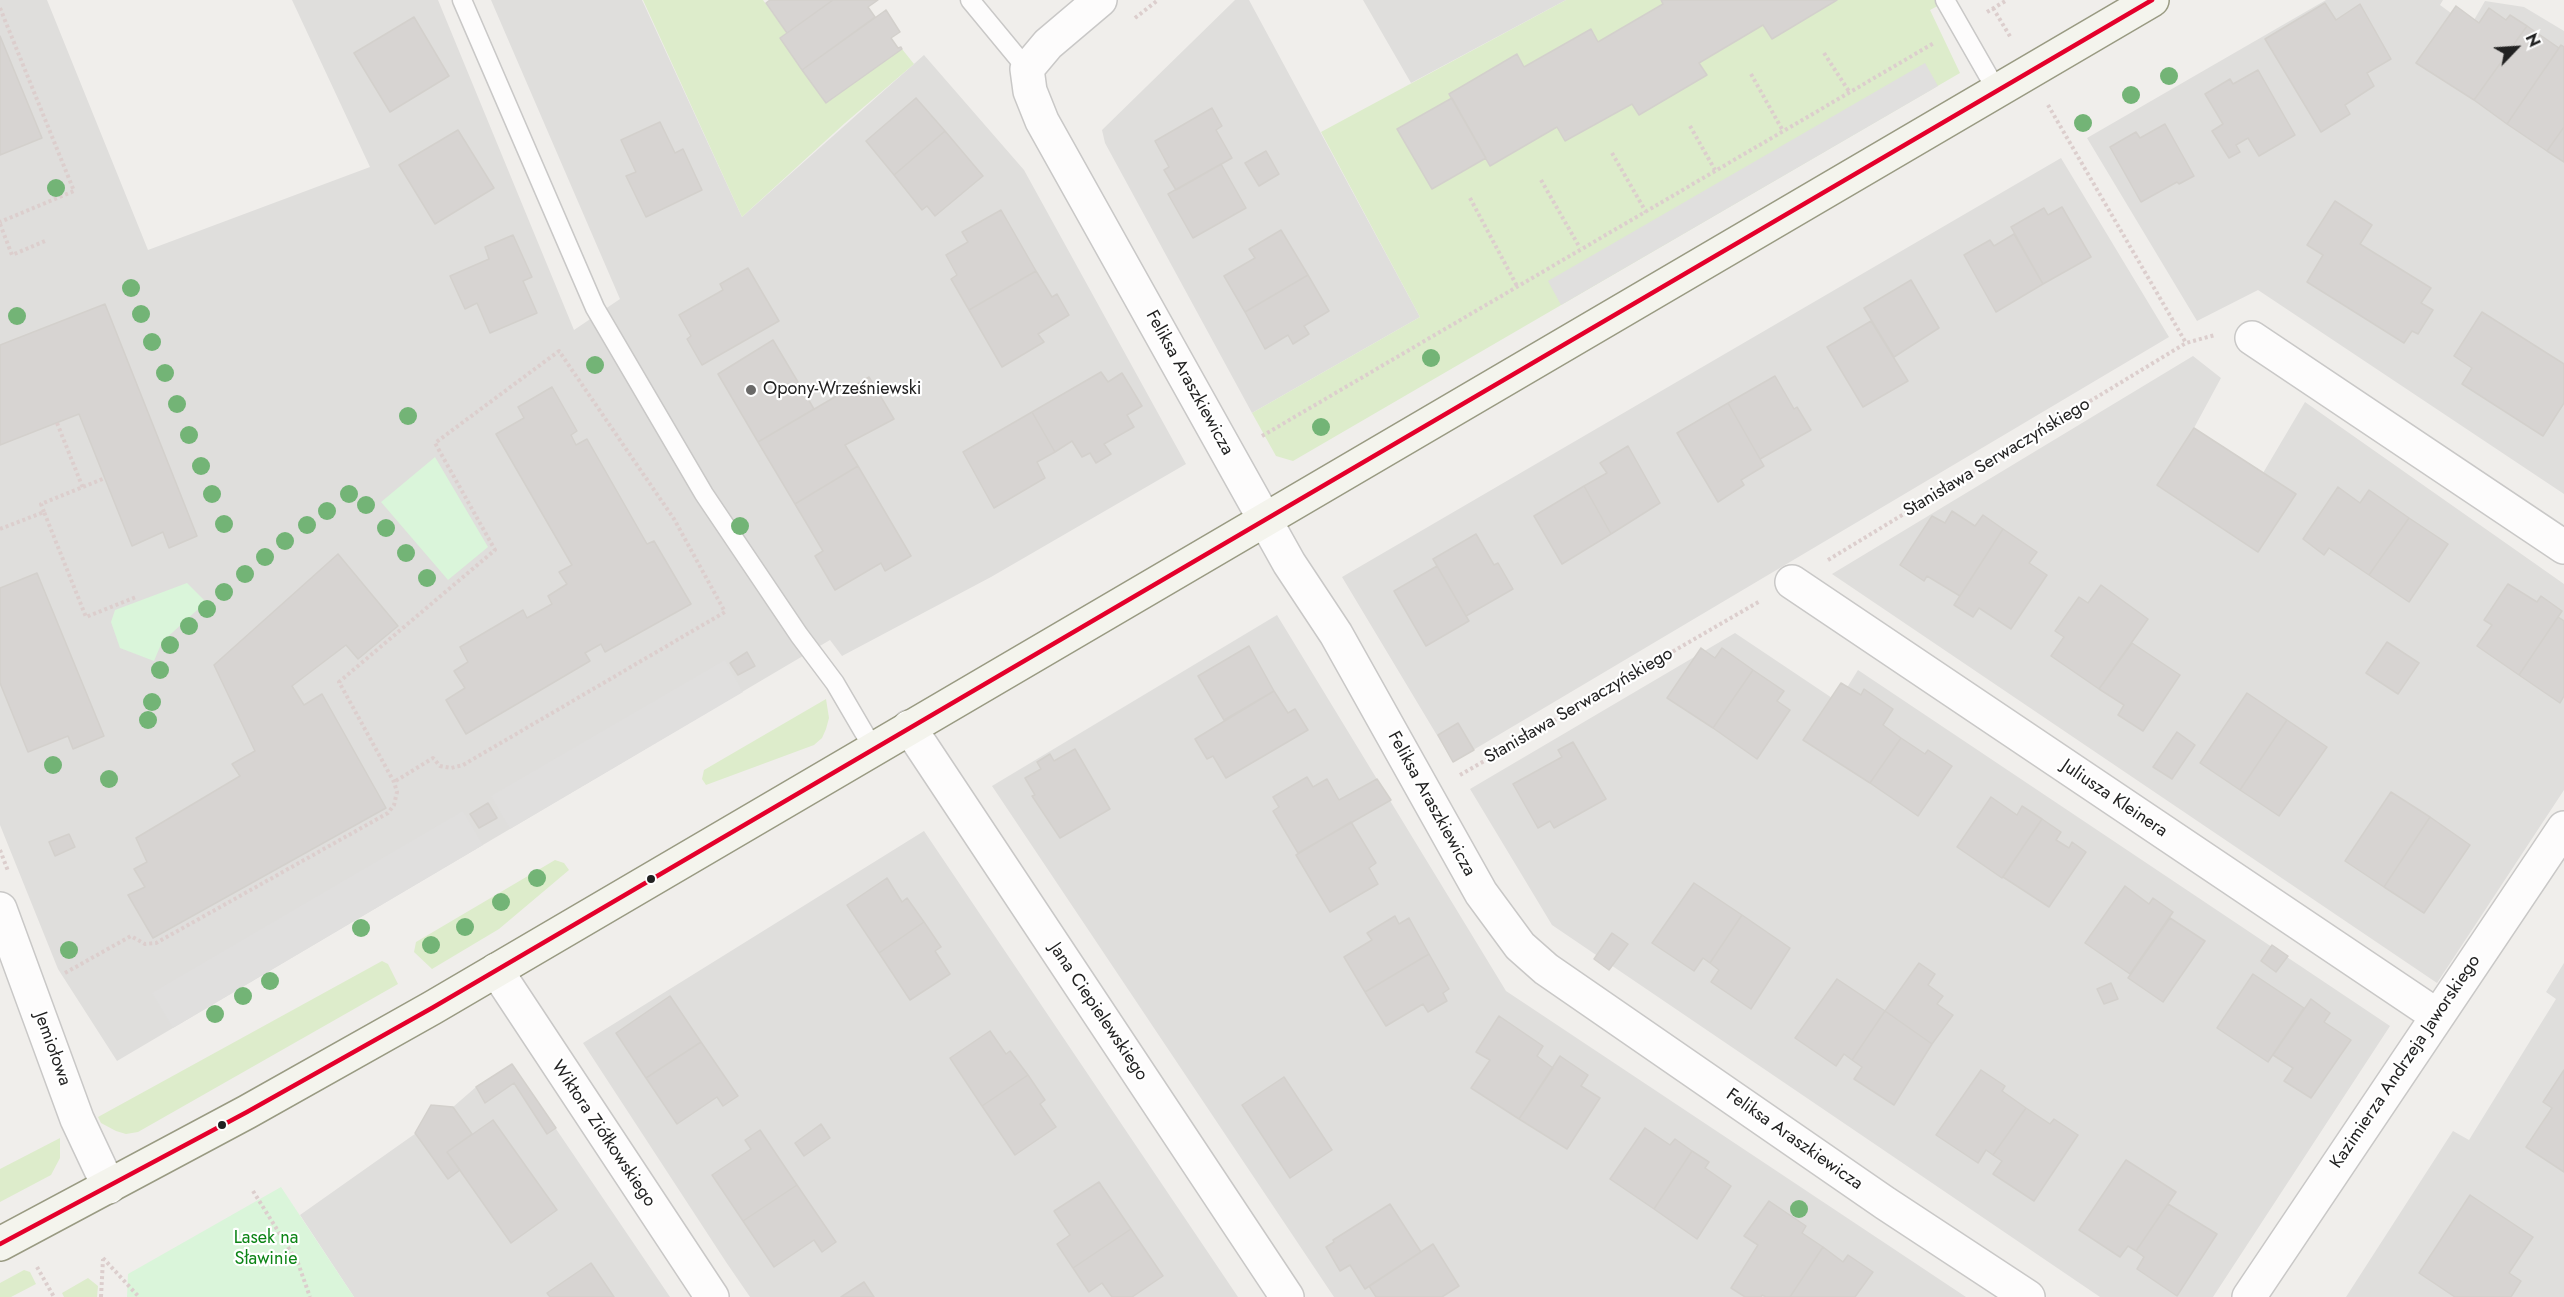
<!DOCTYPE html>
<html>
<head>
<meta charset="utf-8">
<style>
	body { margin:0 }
	#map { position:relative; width:2564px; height:1297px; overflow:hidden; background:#f0eeeb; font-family:Jost,sans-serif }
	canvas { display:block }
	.north { position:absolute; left:2486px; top:18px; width:60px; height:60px; -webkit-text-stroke:4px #fff; paint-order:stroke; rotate:65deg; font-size:16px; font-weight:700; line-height:24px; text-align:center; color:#222 }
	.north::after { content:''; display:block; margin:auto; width:21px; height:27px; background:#222; clip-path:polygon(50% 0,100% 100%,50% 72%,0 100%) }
</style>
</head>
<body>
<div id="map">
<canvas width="2564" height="1297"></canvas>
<div class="north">N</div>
</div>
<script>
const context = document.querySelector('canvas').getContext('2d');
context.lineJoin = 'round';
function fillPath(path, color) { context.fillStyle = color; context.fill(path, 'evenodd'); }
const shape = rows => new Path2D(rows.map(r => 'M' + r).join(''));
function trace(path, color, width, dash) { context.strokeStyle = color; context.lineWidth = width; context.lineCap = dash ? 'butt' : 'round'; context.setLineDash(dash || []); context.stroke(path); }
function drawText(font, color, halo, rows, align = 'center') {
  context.font = font + ' Jost,sans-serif'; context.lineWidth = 4.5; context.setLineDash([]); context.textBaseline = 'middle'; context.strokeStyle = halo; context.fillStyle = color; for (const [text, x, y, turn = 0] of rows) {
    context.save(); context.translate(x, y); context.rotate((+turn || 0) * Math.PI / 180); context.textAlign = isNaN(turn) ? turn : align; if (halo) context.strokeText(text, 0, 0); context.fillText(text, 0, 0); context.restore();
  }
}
fillPath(shape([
	[0,0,47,0,148,250,370,167,292,0,438,0,574,330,620,299,491,0,642,0,742,217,924,55,1024,170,1186,464,991,577,842,656,830,640,117,1061,58,969,0,825],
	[1235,0,1249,0,1420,317,1252,413,1105,143,1102,130],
	[1363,0,1566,0,1411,83],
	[2326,0,2443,0,2440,5,2470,27,2485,1,2524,7,2564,31,2564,494,2258,290,2197,321,2087,138],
	[2061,158,2169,337,1453,762,1342,577],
	[2193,356,2221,378,2194,428,2263,473,2305,402,2564,584,2564,790,2437,983,1832,574],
	[1277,615,1506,991,1966,1297,1334,1297,992,786],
	[1735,633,1838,702,1858,670,2390,1026,2213,1297,2100,1297,1552,925,1470,789],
	[924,831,1238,1297,750,1297,726,1262,583,1043],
	[2564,963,2564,1297,2346,1297,2453,1131,2469,1140,2556,999,2546,992],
	[512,1064,670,1297,354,1297,300,1215,453,1107,476,1087]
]), '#dfdedc');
fillPath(shape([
	[643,0,763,0,787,33,780,38,826,103,902,49,914,64,845,123,742,217],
	[1566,0,1949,0,1930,10,1960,73,1293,461,1276,456,1252,413,1420,317,1321,132],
	[826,699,829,718,826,729,822,738,814,745,706,785,702,779,704,770],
	[555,860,564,863,569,870,499,929,432,969,414,952,416,942],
	[382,961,388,964,398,984,138,1132,126,1134,116,1131,101,1123,98,1117],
	[60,1138,60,1158,51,1175,0,1202,0,1169],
	[24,1270,30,1272,36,1284,11,1297,0,1297,0,1283],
	[88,1278,98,1286,97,1297,64,1297,62,1293]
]), '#ddeccb');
fillPath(shape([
	[435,457,488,547,448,580,381,502],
	[187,583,206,602,162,642,154,661,120,648,111,622,115,610],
	[281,1187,354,1297,127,1297,128,1274]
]), '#daf5da');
fillPath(shape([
	[1925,63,1938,86,1561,305,1548,281],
	[725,660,743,692,510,829,491,796],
	[463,811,483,845,173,1028,152,993]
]), '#e0dfde');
const building = shape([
	[770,0,833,0,787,33,766,3,770,0],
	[833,0,878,0,868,7,875,17,802,70,780,38,833,0],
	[1661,0,1837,0,1772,39,1763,25,1699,63,1707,75,1639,115,1632,104,1565,141,1557,127,1490,166,1449,94,1517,54,1524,67,1591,29,1598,42,1663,4,1661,0],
	[2325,3,2336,20,2360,4,2391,59,2367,73,2374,86,2345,105,2350,114,2321,132,2265,39,2325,3],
	[2456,6,2479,23,2489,8,2506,20,2510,15,2527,26,2474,100,2416,63,2456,6],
	[886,10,900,32,891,38,898,48,901,47,902,49,826,103,802,70,886,10],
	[414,17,449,76,390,112,354,53,414,17],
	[2527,26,2559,48,2507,124,2474,100,2527,26],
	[0,36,42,138,0,155,0,36],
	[2561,45,2564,47,2564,127,2547,151,2507,124,2561,45],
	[2258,70,2295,135,2259,156,2248,138,2236,145,2240,152,2229,158,2212,131,2223,124,2205,94,2230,79,2233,84,2258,70],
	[916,98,945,131,894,175,866,141,916,98],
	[1452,98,1486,158,1432,189,1397,129,1452,98],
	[1212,108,1222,126,1216,130,1232,158,1176,190,1164,170,1169,167,1155,141,1212,108],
	[660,122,675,153,683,149,702,190,646,217,626,176,636,172,621,140,660,122],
	[2165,124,2194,176,2179,184,2177,182,2141,202,2110,147,2136,132,2140,138,2165,124],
	[2564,127,2564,162,2547,151,2564,127],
	[458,130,494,188,435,224,399,165,458,130],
	[945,131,983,176,935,216,927,206,922,210,894,175,945,131],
	[1266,151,1279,174,1259,186,1245,163,1266,151],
	[1221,164,1246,208,1193,238,1168,194,1221,164],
	[2335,201,2372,225,2360,244,2431,288,2421,303,2433,310,2418,334,2412,331,2404,343,2307,282,2323,255,2307,245,2335,201],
	[2062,207,2091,257,2043,284,2011,227,2044,208,2048,215,2062,207],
	[1001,210,1036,271,969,310,951,279,957,275,946,255,968,242,962,232,1001,210],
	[1281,230,1308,275,1245,312,1224,276,1255,258,1249,249,1281,230],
	[2014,234,2043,284,1996,312,1964,255,1990,240,1994,246,2014,234],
	[513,235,532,277,523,281,537,313,490,333,477,303,465,309,450,276,489,259,485,247,513,235],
	[748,268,779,321,702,365,687,339,691,336,679,315,723,290,720,284,748,268],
	[1036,271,1052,297,1057,294,1069,315,1038,334,1044,342,1002,367,969,310,1036,271],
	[1308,275,1329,311,1304,326,1309,334,1293,344,1288,335,1265,349,1245,312,1308,275],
	[1911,280,1939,328,1894,357,1864,308,1911,280],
	[105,304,197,536,169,548,163,532,132,546,79,414,0,445,0,345,105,304],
	[2482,312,2564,364,2564,403,2543,436,2462,384,2472,368,2454,356,2482,312],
	[1871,321,1908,381,1863,407,1827,347,1871,321],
	[773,340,814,409,758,442,718,374,773,340],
	[1101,372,1108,382,1122,373,1142,406,1127,415,1134,427,1104,444,1111,454,1096,463,1090,453,1082,457,1072,441,1055,452,1032,412,1101,372],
	[1775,376,1794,409,1797,407,1811,430,1760,459,1728,403,1775,376],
	[869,377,894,419,845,445,858,466,795,504,758,442,869,377],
	[552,387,577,431,571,435,576,445,587,439,647,544,654,541,691,604,605,652,601,644,585,653,590,661,466,734,446,700,465,688,454,671,468,662,460,647,523,610,527,618,552,604,548,596,567,584,559,572,572,565,496,434,524,418,518,407,552,387],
	[1728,403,1764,466,1741,480,1744,485,1718,502,1677,433,1728,403],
	[1032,412,1055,452,1037,462,1045,478,994,508,963,452,1032,412],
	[2194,428,2296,494,2258,552,2157,485,2194,428],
	[1628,446,1660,503,1611,534,1584,486,1607,473,1600,463,1628,446],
	[858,466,911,556,885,571,881,563,835,590,815,556,823,551,795,504,858,466],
	[1584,486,1611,534,1562,564,1534,516,1584,486],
	[2338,487,2360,503,2369,490,2409,518,2369,575,2329,548,2324,555,2303,539,2338,487],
	[1952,511,1975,526,1983,515,2003,529,1960,596,1927,576,1924,581,1900,565,1932,516,1945,523,1952,511],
	[2409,518,2448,544,2409,602,2369,575,2409,518],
	[2003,529,2037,552,2029,563,2047,575,2011,629,1979,608,1973,617,1954,605,2003,529],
	[1476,534,1494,565,1498,563,1513,589,1466,616,1433,559,1476,534],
	[338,554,398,626,358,659,346,645,292,686,304,705,322,694,386,808,153,938,128,895,145,887,134,869,147,862,136,838,240,776,232,764,255,751,214,665,338,554],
	[1437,566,1469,621,1426,646,1394,591,1437,566],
	[37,573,104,736,73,749,68,736,28,752,0,683,0,588,37,573],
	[2508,584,2537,602,2541,596,2562,611,2519,675,2477,646,2492,625,2484,620,2508,584],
	[2101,585,2148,619,2099,689,2051,656,2064,637,2055,631,2079,597,2088,603,2101,585],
	[2558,617,2564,621,2564,696,2560,703,2519,675,2558,617],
	[2387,642,2419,663,2398,694,2366,673,2387,642],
	[2132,643,2180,675,2143,731,2118,715,2124,705,2099,689,2132,643],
	[1249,646,1274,691,1224,720,1198,676,1249,646],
	[1701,648,1715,658,1722,648,1753,670,1713,728,1667,698,1701,648],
	[747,652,755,666,738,675,730,663,747,652],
	[1753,670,1784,691,1777,701,1790,710,1757,759,1713,728,1753,670],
	[1841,683,1861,695,1864,689,1893,709,1883,725,1901,738,1870,783,1803,740,1841,683],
	[1274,691,1288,713,1295,709,1308,730,1226,778,1213,756,1207,759,1195,739,1274,691],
	[2247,693,2287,720,2240,790,2200,763,2247,693],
	[2287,720,2327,747,2279,816,2240,790,2287,720],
	[1458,723,1474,750,1453,762,1438,735,1458,723],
	[2177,732,2195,745,2172,779,2153,767,2177,732],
	[1901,738,1925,754,1928,750,1952,766,1918,816,1870,783,1901,738],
	[1573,742,1606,799,1554,828,1550,821,1538,828,1513,784,1562,757,1558,750,1573,742],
	[1075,749,1110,809,1060,838,1032,796,1035,795,1025,778,1041,769,1037,762,1050,754,1054,761,1075,749],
	[1307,777,1313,787,1327,779,1339,800,1377,779,1391,800,1298,853,1273,811,1279,807,1273,797,1307,777],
	[2391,792,2430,817,2384,887,2345,861,2391,792],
	[1991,797,2017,815,2022,806,2042,819,2002,878,1957,847,1991,797],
	[488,803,497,818,479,828,470,814,488,803],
	[2430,817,2470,845,2424,913,2384,887,2430,817],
	[2042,819,2061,832,2056,840,2069,848,2072,842,2086,852,2049,907,2003,877,2042,819],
	[1351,822,1376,863,1369,868,1378,884,1330,912,1296,855,1351,822],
	[69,834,75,847,55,856,49,842,69,834],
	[887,878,902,902,907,898,924,922,879,953,847,905,887,878],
	[1694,883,1742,915,1710,963,1703,958,1694,971,1652,943,1694,883],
	[2125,886,2149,904,2153,898,2173,912,2130,974,2085,943,2125,886],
	[1742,915,1790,948,1751,1009,1711,982,1719,970,1710,963,1742,915],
	[1395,916,1399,924,1409,918,1429,954,1365,992,1344,957,1372,940,1367,933,1395,916],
	[2170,918,2205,941,2163,1002,2128,978,2170,918],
	[924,922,941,947,935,951,950,974,910,1000,879,953,924,922],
	[1612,933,1628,944,1609,970,1594,959,1612,933],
	[2272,945,2288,956,2276,972,2261,961,2272,945],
	[1429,954,1449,989,1443,993,1447,1001,1428,1012,1423,1004,1386,1026,1365,992,1429,954],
	[1919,963,1935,974,1928,985,1943,996,1937,1004,1953,1015,1932,1044,1885,1011,1919,963],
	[2253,974,2304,1008,2268,1062,2217,1028,2253,974],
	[1837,979,1885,1011,1852,1060,1844,1054,1836,1066,1795,1038,1837,979],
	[2111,983,2118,999,2104,1004,2097,989,2111,983],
	[670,996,701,1042,646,1078,616,1033,670,996],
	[2311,999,2330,1013,2324,1022,2351,1040,2311,1098,2284,1081,2293,1068,2273,1055,2311,999],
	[1885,1011,1932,1044,1894,1105,1854,1079,1862,1067,1852,1060,1885,1011],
	[1499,1016,1543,1046,1537,1056,1553,1068,1519,1119,1471,1088,1490,1060,1476,1052,1499,1016],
	[990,1031,1006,1054,1010,1051,1028,1075,982,1106,950,1058,990,1031],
	[701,1042,738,1096,723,1106,717,1097,677,1124,646,1078,701,1042],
	[1560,1056,1588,1075,1581,1086,1600,1098,1567,1149,1519,1119,1560,1056],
	[512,1064,556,1128,547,1134,514,1083,485,1103,476,1087,512,1064],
	[1981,1070,2005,1086,2002,1091,2026,1108,1993,1155,1986,1150,1978,1163,1936,1135,1981,1070],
	[2564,1070,2564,1172,2526,1147,2552,1108,2543,1102,2564,1070],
	[1028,1075,1045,1100,1040,1104,1056,1127,1015,1155,982,1106,1028,1075],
	[1284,1077,1332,1150,1290,1178,1242,1105,1284,1077],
	[431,1105,453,1107,472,1134,447,1152,460,1170,448,1179,415,1133,431,1105],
	[2026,1108,2050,1124,2054,1119,2078,1135,2034,1201,1993,1174,2002,1161,1993,1155,2026,1108],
	[493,1120,557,1210,511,1243,447,1152,493,1120],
	[821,1124,830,1138,804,1156,795,1143,821,1124],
	[1645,1128,1670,1145,1675,1139,1692,1151,1654,1209,1610,1179,1645,1128],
	[760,1130,797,1185,743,1221,712,1175,751,1149,745,1140,760,1130],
	[1692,1151,1709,1162,1705,1168,1731,1186,1697,1239,1654,1209,1692,1151],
	[2126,1160,2176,1192,2136,1251,2128,1246,2120,1257,2079,1230,2126,1160],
	[1099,1182,1131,1229,1073,1268,1057,1244,1070,1235,1054,1211,1099,1182],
	[797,1185,836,1242,822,1252,814,1240,774,1267,743,1221,797,1185],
	[2470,1195,2533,1237,2509,1273,2521,1281,2511,1297,2455,1297,2419,1273,2470,1195],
	[1769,1201,1806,1226,1802,1233,1823,1247,1790,1297,1766,1297,1762,1295,1761,1297,1745,1297,1731,1288,1758,1245,1744,1236,1769,1201],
	[1390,1204,1421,1252,1365,1289,1350,1265,1340,1271,1326,1247,1334,1242,1333,1240,1390,1204],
	[2168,1204,2217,1234,2177,1296,2137,1269,2144,1257,2136,1251,2168,1204],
	[1131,1229,1163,1276,1132,1297,1112,1297,1102,1283,1089,1292,1073,1268,1131,1229],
	[1433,1244,1459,1286,1442,1297,1376,1297,1369,1286,1433,1244],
	[1823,1247,1843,1262,1848,1255,1873,1272,1855,1297,1790,1297,1823,1247],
	[591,1263,614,1297,550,1297,547,1293,591,1263],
	[864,1282,874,1297,841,1297,864,1282]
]);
fillPath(building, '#d7d4d2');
trace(building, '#d3d0cc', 1.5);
const lane = shape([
	[462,0,595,308,704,494,799,635,835,683,873,748],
	[970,0,1027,69],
	[1945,0,1997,91]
]);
const street = shape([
	[1100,0,1048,44,1027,69,1030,91,1042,121,1289,563,1336,634,1481,893,1520,946,1546,969,1885,1203,2028,1297],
	[2252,338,2564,547],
	[1792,582,2436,1015],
	[909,727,1287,1297],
	[0,909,77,1119,109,1187],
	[496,970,712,1297],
	[2249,1297,2564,828]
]);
const secondary = shape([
	[0,1244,247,1112,432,1008,2152,0]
]);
trace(lane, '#c9c8c7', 21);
trace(street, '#c9c8c7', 36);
trace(secondary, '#999a82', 36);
trace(shape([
	[0,8,74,191,0,222],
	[1993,8,2011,38],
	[1987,12,2007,0],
	[1135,18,1158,0],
	[1824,53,1850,93],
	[1751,74,1783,131],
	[2048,105,2186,343],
	[1690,126,1715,170],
	[1612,153,1646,212],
	[1541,180,1580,248],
	[1470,198,1517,286],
	[0,224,12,255,45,241],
	[57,423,83,488],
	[1262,436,1934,43],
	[44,512,41,504,105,478],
	[0,529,44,512,86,617,136,597],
	[1828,560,2186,343,2215,335],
	[1460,775,1760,601],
	[0,850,8,871],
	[65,973,131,936,145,944,156,943,388,813,394,805,397,792,394,782,339,682,495,550,435,443,559,351,674,519,725,612,463,765,451,768,440,766,433,758,394,782],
	[253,1191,298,1263,310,1297],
	[103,1258,139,1297],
	[37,1267,54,1297],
	[101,1297,103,1259]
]), '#dccecd', 4, [3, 3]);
trace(lane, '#fdfcfc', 18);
trace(street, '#fdfcfc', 33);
trace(secondary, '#f4f4ed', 33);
trace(shape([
	[0,1244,247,1112,432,1008,2152,0]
]), '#e4002b', 4.5);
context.fillStyle = '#73b476';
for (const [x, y] of [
	[2169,76],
	[2131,95],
	[2083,123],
	[56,188],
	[131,288],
	[141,314],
	[17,316],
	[152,342],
	[1431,358],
	[595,365],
	[165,373],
	[177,404],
	[408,416],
	[1321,427],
	[189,435],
	[201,466],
	[212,494],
	[349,494],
	[366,505],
	[327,511],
	[224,524],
	[307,525],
	[740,526],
	[386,528],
	[285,541],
	[406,553],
	[265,557],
	[245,574],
	[427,578],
	[224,592],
	[207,609],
	[189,626],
	[170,645],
	[160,670],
	[152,702],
	[148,720],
	[53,765],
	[109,779],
	[537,878],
	[501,902],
	[465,927],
	[361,928],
	[431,945],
	[69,950],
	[270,981],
	[243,996],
	[215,1014],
	[1799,1209]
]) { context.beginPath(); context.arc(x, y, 9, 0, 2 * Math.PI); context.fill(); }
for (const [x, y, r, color] of [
	[751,390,6,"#6a6968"],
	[651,879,5,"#222"],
	[222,1125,5,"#222"]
]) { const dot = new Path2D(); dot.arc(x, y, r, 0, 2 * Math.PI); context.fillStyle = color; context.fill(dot); trace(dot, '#fff', 2); }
drawText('18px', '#222', '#fff', [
	["Feliksa Araszkiewicza",1189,383,61],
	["Stanisława Serwaczyńskiego",1997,458,-31],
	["Stanisława Serwaczyńskiego",1579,706,-30],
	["Juliusza Kleinera",2114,799,34],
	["Feliksa Araszkiewicza",1431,804,61],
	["Jana Ciepielewskiego",1098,1012,56],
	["Jemiołowa",52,1049,70],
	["Kazimierza Andrzeja Jaworskiego",2406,1062,-56],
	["Wiktora Ziółkowskiego",603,1134,56],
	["Feliksa Araszkiewicza",1794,1140,35]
]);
drawText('18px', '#222', '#fff', [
	["Opony-Wrześniewski",763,390]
], 'left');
drawText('18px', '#0c8416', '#fff', [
	["Lasek na",266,1239],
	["Sławinie",266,1260]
]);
</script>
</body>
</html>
